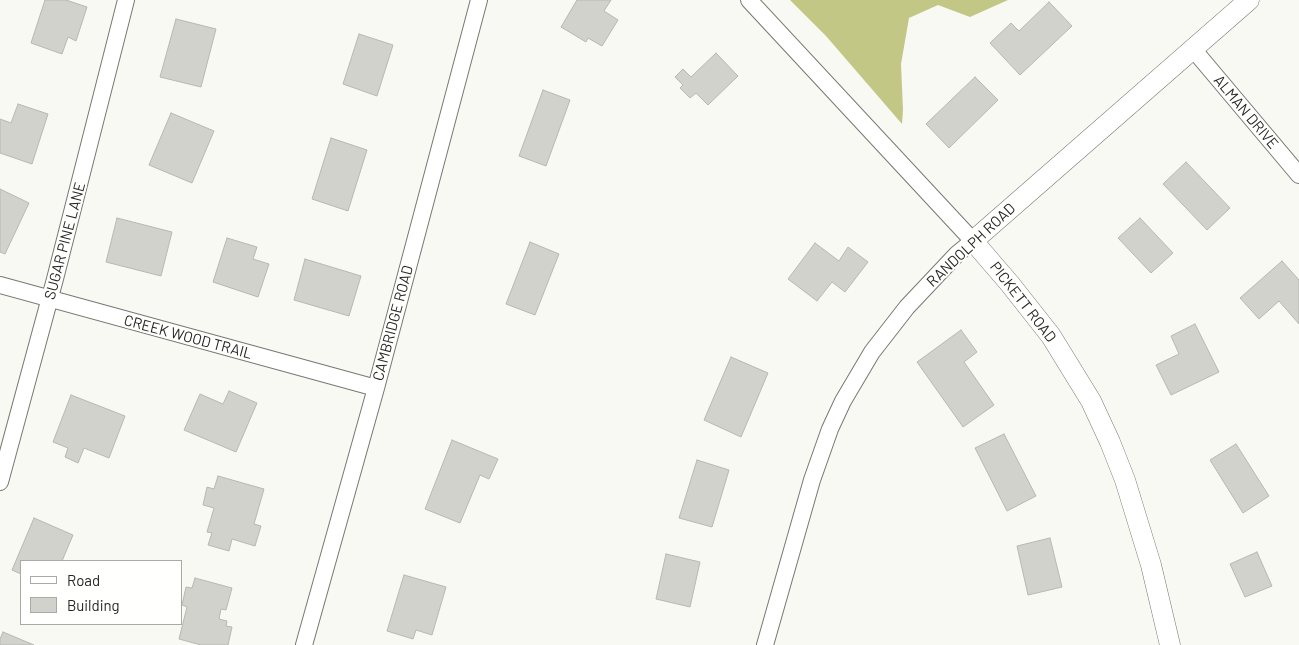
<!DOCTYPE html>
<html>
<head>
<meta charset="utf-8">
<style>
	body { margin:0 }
	#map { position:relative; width:1299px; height:645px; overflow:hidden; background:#f8f9f3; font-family:Barlow,sans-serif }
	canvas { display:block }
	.legend { position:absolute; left:20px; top:560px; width:162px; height:65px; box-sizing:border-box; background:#fffffe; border:1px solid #a9a9a7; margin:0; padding:6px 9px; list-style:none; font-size:15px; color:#272725 }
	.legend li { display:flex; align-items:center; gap:10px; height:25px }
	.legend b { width:25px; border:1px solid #a9a9a7 }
</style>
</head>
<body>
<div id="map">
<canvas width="1299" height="645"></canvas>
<ul class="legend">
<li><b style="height:6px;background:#fff"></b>Road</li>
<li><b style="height:14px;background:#d1d2cc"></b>Building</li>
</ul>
</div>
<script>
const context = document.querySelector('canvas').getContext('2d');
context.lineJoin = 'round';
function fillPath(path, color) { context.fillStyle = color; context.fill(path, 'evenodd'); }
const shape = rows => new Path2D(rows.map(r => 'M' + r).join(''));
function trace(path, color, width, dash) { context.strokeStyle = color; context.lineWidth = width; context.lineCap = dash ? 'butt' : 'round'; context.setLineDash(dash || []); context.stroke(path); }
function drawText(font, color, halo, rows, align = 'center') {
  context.font = font + ' Barlow,sans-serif'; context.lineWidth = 4; context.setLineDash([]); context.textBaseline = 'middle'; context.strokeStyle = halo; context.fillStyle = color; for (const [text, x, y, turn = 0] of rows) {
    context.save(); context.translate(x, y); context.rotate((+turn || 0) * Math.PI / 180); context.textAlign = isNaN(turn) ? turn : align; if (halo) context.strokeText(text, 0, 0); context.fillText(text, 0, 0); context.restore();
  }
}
fillPath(shape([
	[790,0,1008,0,970,17,938,5,909,18,901,64,903,110,902,124,826,36]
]), '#c2c786');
const building = shape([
	[45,0,66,0,87,7,76,41,68,37,62,54,31,43,45,0],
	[577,0,611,0,604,11,618,20,602,46,588,38,586,42,561,27,577,0],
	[1049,2,1072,26,1020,75,990,43,1011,23,1019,31,1049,2],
	[176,19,216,29,201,87,160,77,176,19],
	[359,34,393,45,377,96,343,84,359,34],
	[716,53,738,76,708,105,696,93,690,98,680,88,683,85,675,77,683,69,691,77,716,53],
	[975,77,998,100,949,148,926,124,975,77],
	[543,90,570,100,546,166,519,156,543,90],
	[18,104,48,114,32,164,0,153,0,119,11,123,18,104],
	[171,113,214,131,192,183,149,165,171,113],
	[331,138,367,150,348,211,312,199,331,138],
	[1186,162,1230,208,1207,230,1163,184,1186,162],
	[0,189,29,203,5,254,0,252,0,189],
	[117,218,172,232,161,276,106,262,117,218],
	[1140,218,1173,253,1151,273,1118,238,1140,218],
	[227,238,257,247,253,259,269,264,258,297,213,282,227,238],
	[530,242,559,254,535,315,506,304,530,242],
	[815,243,839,261,848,247,868,262,845,292,832,282,817,301,788,279,815,243],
	[305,259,361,276,349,316,294,300,305,259],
	[1282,261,1299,280,1299,324,1279,301,1259,319,1240,298,1282,261],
	[1195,324,1219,372,1171,395,1156,365,1179,354,1171,336,1195,324],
	[961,330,977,352,964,362,994,405,963,427,917,362,961,330],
	[731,357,768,373,741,437,704,420,731,357],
	[229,391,257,403,236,452,184,430,200,394,223,404,229,391],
	[71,395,125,416,109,458,84,448,78,463,65,457,68,448,53,442,71,395],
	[1004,434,1036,496,1007,511,975,448,1004,434],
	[452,440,498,459,489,479,480,475,460,523,425,509,452,440],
	[1236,444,1269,496,1243,513,1210,460,1236,444],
	[697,460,729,470,712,527,679,518,697,460],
	[218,476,264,489,254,524,261,526,255,546,232,539,229,551,208,545,212,533,207,532,214,508,203,505,207,487,214,489,218,476],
	[34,518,73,535,62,561,21,561,21,574,12,570,34,518],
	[1050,538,1062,587,1028,595,1017,546,1050,538],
	[1257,552,1272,586,1245,597,1230,564,1257,552],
	[666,554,700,562,690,607,656,599,666,554],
	[404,575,446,587,432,635,416,630,413,639,387,631,404,575],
	[195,578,232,588,226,610,221,609,219,619,227,621,226,626,232,627,228,645,201,645,179,639,187,607,182,605,186,587,192,588,195,578],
	[3,632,34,645,0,645,0,639,3,632]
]);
fillPath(building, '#d1d2cc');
trace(building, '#b8b8b2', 1);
const minor = shape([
	[749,0,973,241,957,254,907,307,872,352,843,401,830,429,812,480,765,645],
	[1193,49,1299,175],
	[0,285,376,388],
	[0,482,55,279,126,0],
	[304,645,376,388,479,0]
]);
const tertiary = shape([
	[1170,645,1151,565,1125,480,1110,442,1091,401,1051,336,1010,284,973,241,1249,0]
]);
trace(minor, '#787873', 18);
trace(tertiary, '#787873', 21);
trace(minor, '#fff', 16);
trace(tertiary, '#fff', 20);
drawText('15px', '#272725', '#fffffe', [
	["ALMAN DRIVE",1246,112,50],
	["SUGAR PINE LANE",65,241,-75],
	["RANDOLPH ROAD",971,245,-43],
	["PICKETT ROAD",1023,302,52],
	["CAMBRIDGE ROAD",393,323,-75],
	["CREEK WOOD TRAIL",188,337,15]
]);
</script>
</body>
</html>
